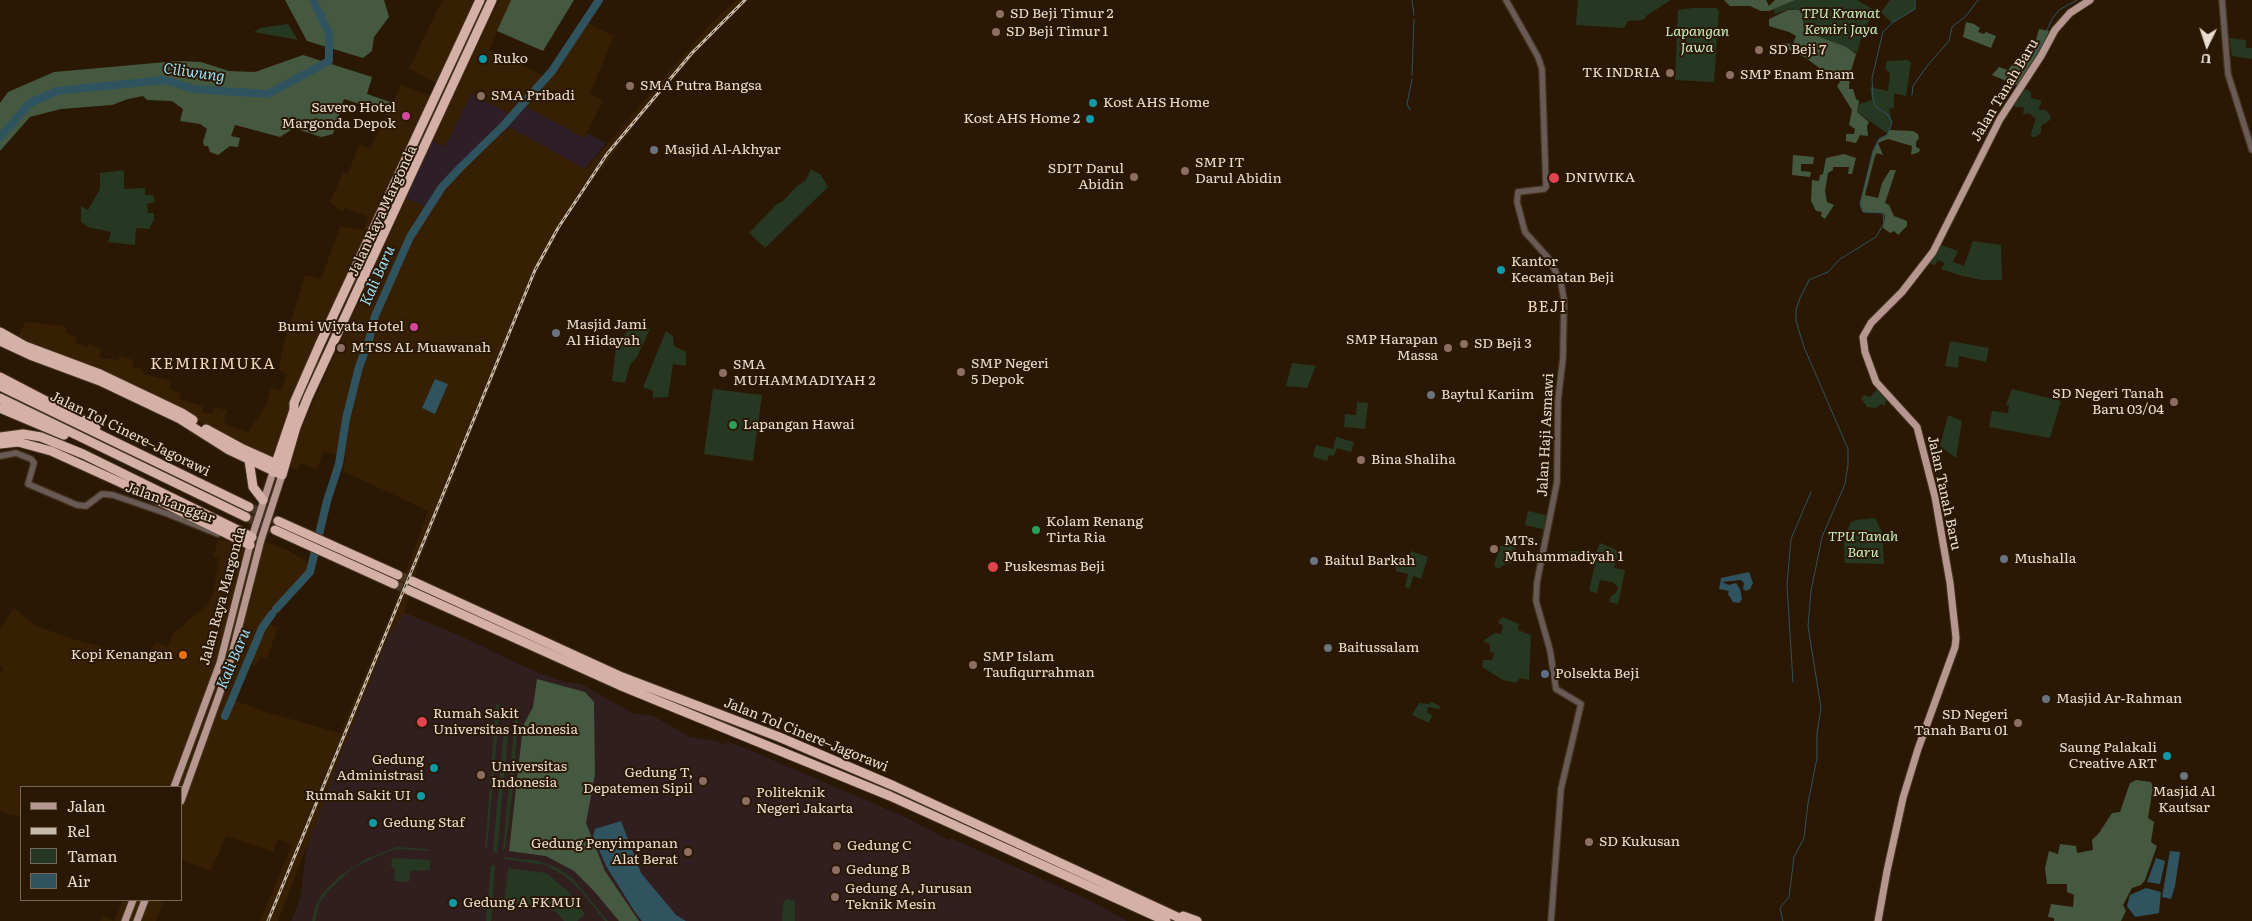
<!DOCTYPE html>
<html>
<head>
<meta charset="utf-8">
<style>
	body { margin:0 }
	#map { position:relative; width:2252px; height:921px; overflow:hidden; background:#2a1804; font-family:Literata,serif }
	canvas { display:block }
	.legend { position:absolute; left:20px; top:786px; width:162px; height:115px; box-sizing:border-box; background:#2a1804; border:1px solid #776756; margin:0; padding:6px 9px; list-style:none; font-size:15px; color:#eaddd0 }
	.legend li { display:flex; align-items:center; gap:10px; height:25px }
	.legend b { width:25px; border:1px solid #776756 }
	.north { position:absolute; left:2182px; top:20px; width:50px; height:50px; -webkit-text-stroke:4px #2a1804; paint-order:stroke; rotate:184deg; font-size:14px; font-weight:700; line-height:20px; text-align:center; color:#eaddd0 }
	.north::after { content:''; display:block; margin:auto; width:18px; height:22px; background:#eaddd0; clip-path:polygon(50% 0,100% 100%,50% 72%,0 100%) }
</style>
</head>
<body>
<div id="map">
<canvas width="2252" height="921"></canvas>
<ul class="legend">
<li><b style="height:6px;background:#b6978f"></b>Jalan</li>
<li><b style="height:6px;background:#c7b9aa"></b>Rel</li>
<li><b style="height:14px;background:#263821"></b>Taman</li>
<li><b style="height:14px;background:#30545f"></b>Air</li>
</ul>
<div class="north">U</div>
</div>
<script>
const context = document.querySelector('canvas').getContext('2d');
context.lineJoin = 'round';
function fillPath(path, color) { context.fillStyle = color; context.fill(path, 'evenodd'); }
const shape = rows => new Path2D(rows.map(r => 'M' + r).join(''));
function trace(path, color, width, dash) { context.strokeStyle = color; context.lineWidth = width; context.lineCap = dash ? 'butt' : 'round'; context.setLineDash(dash || []); context.stroke(path); }
function drawText(font, color, halo, rows, align = 'center') {
  context.font = font + ' Literata,serif'; context.lineWidth = 4; context.setLineDash([]); context.textBaseline = 'middle'; context.strokeStyle = halo; context.fillStyle = color; for (const [text, x, y, turn = 0] of rows) {
    context.save(); context.translate(x, y); context.rotate((+turn || 0) * Math.PI / 180); context.textAlign = isNaN(turn) ? turn : align; if (halo) context.strokeText(text, 0, 0); context.fillText(text, 0, 0); context.restore();
  }
}
fillPath(shape([
	[442,0,478,0,438,84,409,69],
	[499,0,511,0,489,50,547,77,588,23,614,36,590,94,603,100,584,138,525,107,514,116,471,94,445,147,432,141],
	[736,0,749,0,701,47,640,118,585,191,560,228,531,285,421,557,404,612,456,634,340,871,308,843,278,921,260,921,292,845,278,839,273,852,226,836,211,871,181,860,181,787,21,787,21,816,9,815,0,810,0,675,3,668,0,666,0,629,14,608,36,626,79,641,145,658,156,642,167,647,174,632,181,629,187,621,208,605,214,589,219,558,213,557,219,539,229,542,238,540,242,533,290,551,316,567,267,622,278,628,267,658,260,657,256,666,247,662,231,699,266,712,340,733,393,608,428,511,343,471,346,458,323,451,318,469,300,463,297,470,285,464,406,198,428,208,455,175,509,127,586,169,710,24],
	[401,85,434,97,276,455,270,456,242,445,166,403,17,339,25,322,65,326,66,333,76,337,75,342,87,347,89,343,101,349,99,358,118,360,120,356,134,360,132,367,143,369,143,374,171,381,169,389,181,392,179,399,203,406,202,412,212,414,214,407,227,410,224,424,248,432,266,405,271,388,281,391,287,375,279,370,283,347,305,275,321,279,340,226,364,230,368,217,345,208,342,212,330,202,343,172,348,174,359,144,370,149],
	[123,900,164,900,156,921,100,921,103,915,114,921]
]), '#361f03');
fillPath(shape([
	[471,94,514,116,525,106,584,138,587,133,606,143,585,169,509,127,455,175,428,208,406,198,432,141,445,147]
]), '#2e1e27');
fillPath(shape([
	[404,613,456,634,525,667,564,682,581,684,632,713,653,716,690,737,718,741,722,745,728,742,747,749,905,817,949,840,951,838,1093,902,1127,921,291,921,300,899,307,847,342,752,388,637]
]), '#311e1f');
fillPath(shape([
	[1578,0,1671,0,1646,16,1643,20,1628,21,1624,28,1576,25],
	[1795,0,1857,0,1876,11,1864,28,1857,53,1804,31,1800,11,1790,9,1775,14,1773,9],
	[1890,0,1914,0,1915,9,1892,23,1881,12],
	[1693,8,1716,8,1719,11,1714,82,1675,80,1678,10],
	[288,24,298,40,254,32,260,28],
	[2229,38,2246,40,2246,48,2252,48,2252,59,2232,56],
	[1907,60,1911,62,1906,96,1894,93,1894,108,1889,109,1892,122,1888,134,1857,112,1859,104,1872,100,1870,87,1888,91,1890,73,1885,69,1887,61],
	[2024,88,2024,91,2026,89,2031,92,2031,98,2042,101,2038,110,2046,110,2050,115,2050,120,2041,126,2041,133,2035,137,2032,137,2031,133,2036,119,2030,114,2031,113,2023,114,2024,107,2015,107,2013,103],
	[811,169,821,175,828,187,765,248,749,233,777,204,783,201,796,187,806,180],
	[124,170,124,189,145,188,145,195,153,195,155,202,147,204,148,213,154,213,154,220,149,229,136,228,135,245,108,242,111,232,88,227,81,222,81,206,88,210,100,189,100,173],
	[1973,241,2001,245,2002,280,1982,280,1962,276,1941,269,1945,263,1938,260,1935,265,1928,263,1938,244,1958,251,1953,262,1964,266],
	[631,323,650,329,637,357,630,365,625,383,612,381,617,340,622,340],
	[666,331,673,336,674,346,686,352,686,366,673,364,668,397,653,398,653,391,643,387],
	[1950,341,1989,348,1986,362,1959,356,1958,368,1945,366],
	[1292,363,1316,366,1307,388,1286,386],
	[713,389,762,395,753,461,704,454],
	[1877,389,1886,398,1885,406,1881,404,1876,408,1867,407,1861,398,1865,395,1870,397],
	[2012,389,2061,401,2050,438,1989,427,1992,411,2008,413,2009,405,2006,405],
	[1357,402,1368,403,1365,429,1344,427,1345,414,1356,415],
	[1948,415,1962,421,1956,458,1940,446],
	[1336,437,1354,442,1351,452,1337,448,1334,456,1329,455,1327,461,1313,457,1316,445,1333,449],
	[1528,511,1550,516,1547,530,1525,525],
	[1875,518,1882,532,1884,564,1845,563,1844,542,1850,523,1856,520],
	[1600,543,1619,551,1614,568,1625,570,1618,604,1609,602,1611,596,1616,593,1618,587,1612,582,1600,580,1597,593,1589,591,1595,564,1568,558,1569,551,1596,552],
	[1509,545,1515,548,1515,554,1510,560,1511,564,1506,563,1499,569,1494,566,1500,546],
	[1411,551,1428,557,1421,579,1413,576,1410,588,1405,587,1408,574,1396,571,1396,568,1392,566,1394,560,1391,559,1392,554,1408,561],
	[1503,617,1519,624,1518,630,1531,635,1529,680,1520,678,1516,683,1503,680,1482,667,1483,660,1492,660,1494,653,1490,652,1490,644,1483,641,1495,633,1501,634,1503,625,1499,624,1499,620],
	[1432,702,1440,706,1439,709,1428,707,1427,712,1432,716,1429,723,1412,715,1419,703,1428,704],
	[496,704,500,705,487,848,485,849],
	[516,706,519,707,513,788,505,849,503,850],
	[504,728,507,728,508,737,497,854,493,851],
	[397,847,428,849,430,851,398,849,387,852,353,868,328,891,319,904,315,921,312,921,316,905,322,894,341,875,368,858],
	[505,857,538,861,558,868,572,878,608,921,605,921,579,889,565,876,545,865,504,859],
	[396,858,430,860,430,870,410,871,409,882,394,881,395,869,391,866,392,859],
	[495,865,491,921,486,921,491,866],
	[508,868,546,873,569,892,585,914,577,921,564,921,556,912,540,906,504,902],
	[787,899,795,901,795,921,782,921,783,903]
]), '#263821');
fillPath(shape([
	[285,0,384,0,389,17,374,37,372,51,363,58,307,41],
	[511,0,574,0,543,51,497,31],
	[1724,0,1766,0,1769,6,1775,0,1795,0,1769,11,1761,11,1750,6,1730,6],
	[1788,10,1798,10,1802,12,1804,31,1846,47,1856,54,1850,74,1849,89,1853,89,1856,99,1859,101,1857,112,1869,122,1867,126,1868,136,1860,135,1856,143,1846,141,1846,134,1854,134,1855,129,1849,125,1852,110,1837,86,1840,82,1830,70,1826,73,1806,58,1779,45,1781,43,1793,44,1796,36,1789,32,1769,26,1769,19],
	[1966,22,1974,24,1980,28,1978,32,1984,34,1986,32,1996,36,1991,48,1963,37],
	[2039,29,2049,31,2040,52,2018,86,1992,75,1999,67,2008,70,2012,65,2018,62,2028,47,2034,47],
	[303,55,372,77,367,94,393,103,388,113,344,99,333,134,321,137,294,128,280,137,235,125,231,136,240,138,238,147,230,146,218,155,210,152,208,146,204,146,203,142,207,129,200,124,180,121,183,109,172,101,147,100,143,96,128,99,112,105,61,109,30,117,0,151,0,103,8,92,54,72,177,61,201,62,229,71,255,72],
	[1890,130,1913,131,1918,134,1919,138,1916,142,1916,147,1920,149,1919,152,1911,155,1912,146,1888,139,1878,143,1883,155,1877,153,1875,156,1865,195,1878,198,1882,183,1890,170,1896,170,1885,203,1889,205,1894,216,1907,221,1907,226,1898,235,1894,231,1890,233,1883,228,1885,216,1883,213,1863,212,1860,204,1873,151,1879,139,1886,136],
	[1844,154,1856,158,1852,174,1848,174,1849,167,1833,167,1833,170,1828,173,1825,191,1827,202,1834,205,1825,219,1821,216,1822,212,1816,211,1811,201,1812,180,1819,181,1820,175,1823,174,1826,158],
	[1793,155,1814,157,1813,164,1801,164,1801,171,1811,172,1810,177,1792,175],
	[537,679,585,692,594,702,595,774,586,823,605,871,639,921,619,921,594,891,574,871,546,856,509,851,523,726,533,707],
	[2136,780,2151,782,2153,787,2148,818,2154,822,2151,842,2157,846,2145,880,2141,885,2132,888,2123,905,2126,911,2121,921,2054,921,2054,918,2048,917,2051,904,2073,907,2074,895,2067,892,2067,884,2047,884,2045,868,2049,851,2058,854,2060,844,2076,846,2077,853,2093,850,2092,840,2099,833,2112,813,2120,812,2130,783]
]), '#455941');
fillPath(shape([
	[435,379,448,384,435,414,422,408],
	[1749,572,1753,583,1750,589,1746,591,1743,589,1744,583,1741,580,1722,582,1729,585,1736,583,1740,589,1742,599,1739,603,1733,602,1728,594,1729,591,1719,589,1721,578],
	[621,821,641,873,676,915,686,921,642,921,635,912,606,866,593,836,595,829],
	[2170,851,2180,852,2175,886,2171,899,2162,897],
	[2156,858,2165,861,2160,884,2147,882],
	[2146,888,2161,892,2159,913,2135,917,2127,906,2130,895]
]), '#30545f');
trace(shape([
	[1412,0,1414,15],
	[2023,69,2039,48,2052,19,2059,10,2077,0],
	[1412,75,1414,19],
	[1912,95,1913,86,1927,66,1949,41,1952,27,1966,16,1978,0],
	[1410,110,1407,104,1412,79],
	[1793,682,1787,585,1791,539,1811,492],
	[1783,921,1780,908,1789,897,1794,857,1804,838,1808,803,1817,758,1817,733,1821,708,1808,626,1811,591,1822,537,1845,484,1848,465,1848,449,1804,347,1796,321,1796,310,1800,298,1809,280,1828,272,1840,259,1876,237,1884,223,1883,213,1863,212,1860,204,1873,151,1879,139,1888,134,1892,122,1887,114,1876,107,1873,99,1872,78,1883,32,1892,23,1915,9,1915,0]
]), '#30545f', 1);
trace(shape([
	[0,137,30,103,57,91,164,80,194,89,268,94,329,61,329,33,313,0],
	[276,609,310,572,327,501,339,464,346,419,359,367,369,340,375,316,410,237,442,187,461,167,504,125,552,71,599,0],
	[225,716,262,628,272,614]
]), '#30545f', 8);
trace(shape([
	[249,507,278,521],
	[246,517,275,530],
	[398,575,412,581],
	[394,584,408,590]
]), '#473623', 9, [9, 4.5]);
const minor = shape([
	[1506,0,1538,57,1542,69,1546,187,1544,189,1518,192,1517,202,1525,232,1550,260,1561,283,1564,300,1563,358,1558,400,1557,482,1537,582,1536,601,1550,650,1556,689,1581,704,1561,789,1551,921],
	[2222,0,2228,74,2252,150],
	[0,456,16,453,31,459,34,463,28,484,77,505,86,506,102,494,113,495,168,514,218,534]
]);
const major = shape([
	[174,787,220,663,252,537,273,472],
	[181,801,227,673,261,540,282,475],
	[125,921,133,900],
	[137,921,145,900],
	[1878,921,1887,871,1903,798,1918,749,1955,647,1956,638,1950,583,1935,497,1917,427,1876,382,1865,352,1863,337,1871,323,1902,292,1933,252,2000,119,2041,56,2055,30,2070,13,2090,0]
]);
const highway = shape([
	[0,332,25,346,100,374,182,413,193,420],
	[0,341,30,355,100,381,180,419,229,450,282,475,296,427,308,397,492,0],
	[0,377,96,427],
	[0,386,249,507],
	[0,398,246,517],
	[0,408,64,435],
	[206,429,241,448,279,465],
	[0,437,23,434,41,437,83,454,252,537],
	[0,444,18,442,51,451,139,491,250,545],
	[249,460,253,487,263,500],
	[273,472,294,410,294,403,319,346,480,0],
	[278,521,398,575],
	[275,530,394,584],
	[412,581,622,677,779,737,894,786,1186,921],
	[408,590,619,685,890,796,1166,921],
	[1183,916,1197,921]
]);
trace(minor, '#453421', 8);
trace(major, '#453421', 9);
trace(highway, '#453421', 11);
trace(minor, '#695a56', 5.5);
trace(major, '#b6978f', 7);
trace(highway, '#d5b0a6', 9);
const rail = shape([
	[268,921,535,270,558,228,607,154,692,53,745,0]
]);
trace(rail, '#c7b9aa', 3);
trace(rail, '#2a1804', 1, [4]);
for (const [x, y, r, color] of [
	[1000,14,5,"#8d6e63"],
	[996,32,5,"#8d6e63"],
	[1759,50,5,"#8d6e63"],
	[483,59,5,"#0f9aa8"],
	[1670,73,5,"#8d6e63"],
	[1730,75,5,"#8d6e63"],
	[630,86,5,"#8d6e63"],
	[481,96,5,"#8d6e63"],
	[1093,103,5,"#0f9aa8"],
	[406,116,5,"#d1479c"],
	[1090,119,5,"#0f9aa8"],
	[654,150,5,"#6b7280"],
	[1185,171,5,"#8d6e63"],
	[1134,177,5,"#8d6e63"],
	[1554,178,6,"#e0444e"],
	[1501,270,5,"#0f9aa8"],
	[414,327,5,"#d1479c"],
	[556,333,5,"#6b7280"],
	[1464,344,5,"#8d6e63"],
	[341,348,5,"#8d6e63"],
	[1448,348,5,"#8d6e63"],
	[961,372,5,"#8d6e63"],
	[723,373,5,"#8d6e63"],
	[1431,395,5,"#6b7280"],
	[2174,402,5,"#8d6e63"],
	[733,425,5,"#2e9e5b"],
	[1361,460,5,"#8d6e63"],
	[1036,530,5,"#2e9e5b"],
	[1494,549,5,"#8d6e63"],
	[2004,559,5,"#6b7280"],
	[1314,561,5,"#6b7280"],
	[993,567,6,"#e0444e"],
	[1328,648,5,"#6b7280"],
	[183,655,5,"#e8710a"],
	[973,665,5,"#8d6e63"],
	[1545,674,5,"#5c6f8a"],
	[2046,699,5,"#6b7280"],
	[422,722,6,"#e0444e"],
	[2018,723,5,"#8d6e63"],
	[2167,756,5,"#0f9aa8"],
	[434,768,5,"#0f9aa8"],
	[481,775,5,"#8d6e63"],
	[2184,776,5,"#6b7280"],
	[703,781,5,"#8d6e63"],
	[421,796,5,"#0f9aa8"],
	[746,801,5,"#8d6e63"],
	[373,823,5,"#0f9aa8"],
	[1589,842,5,"#8d6e63"],
	[837,846,5,"#8d6e63"],
	[688,852,5,"#8d6e63"],
	[836,870,5,"#8d6e63"],
	[835,897,5,"#8d6e63"],
	[453,903,5,"#0f9aa8"]
]) { const dot = new Path2D(); dot.arc(x, y, r, 0, 2 * Math.PI); context.fillStyle = color; context.fill(dot); trace(dot, '#2a1804', 2); }
drawText('14px', '#eaddd0', '#2a1804', [
	["SD Beji Timur 2",1010,14],
	["SD Beji Timur 1",1006,32],
	["SD Beji 7",1769,50],
	["Ruko",493,59],
	["TK INDRIA",1660,73,"right"],
	["SMP Enam Enam",1740,75],
	["SMA Putra Bangsa",640,86],
	["SMA Pribadi",491,96],
	["Kost AHS Home",1103,103],
	["Savero Hotel",396,108,"right"],
	["Margonda Depok",396,124,"right"],
	["Kost AHS Home 2",1080,119,"right"],
	["Masjid Al-Akhyar",664,150],
	["SMP IT",1195,163],
	["Darul Abidin",1195,179],
	["SDIT Darul",1124,169,"right"],
	["Abidin",1124,185,"right"],
	["DNIWIKA",1565,178],
	["Kantor",1511,262],
	["Kecamatan Beji",1511,278],
	["Masjid Jami",566,325],
	["Al Hidayah",566,341],
	["Bumi Wiyata Hotel",404,327,"right"],
	["SMP Harapan",1438,340,"right"],
	["Massa",1438,356,"right"],
	["SD Beji 3",1474,344],
	["MTSS AL Muawanah",351,348],
	["SMP Negeri",971,364],
	["5 Depok",971,380],
	["SMA",733,365],
	["MUHAMMADIYAH 2",733,381],
	["SD Negeri Tanah",2164,394,"right"],
	["Baru 03/04",2164,410,"right"],
	["Baytul Kariim",1441,395],
	["Lapangan Hawai",743,425],
	["Bina Shaliha",1371,460],
	["Kolam Renang",1046,522],
	["Tirta Ria",1046,538],
	["MTs.",1504,541],
	["Muhammadiyah 1",1504,557],
	["Mushalla",2014,559],
	["Baitul Barkah",1324,561],
	["Puskesmas Beji",1004,567],
	["Baitussalam",1338,648],
	["Kopi Kenangan",173,655,"right"],
	["SMP Islam",983,657],
	["Taufiqurrahman",983,673],
	["Polsekta Beji",1555,674],
	["Masjid Ar-Rahman",2056,699],
	["Rumah Sakit",433,714],
	["Universitas Indonesia",433,730],
	["SD Negeri",2008,715,"right"],
	["Tanah Baru 01",2008,731,"right"],
	["Saung Palakali",2157,748,"right"],
	["Creative ART",2157,764,"right"],
	["Gedung",424,760,"right"],
	["Administrasi",424,776,"right"],
	["Universitas",491,767],
	["Indonesia",491,783],
	["Gedung T,",693,773,"right"],
	["Depatemen Sipil",693,789,"right"],
	["Masjid Al",2184,792,"center"],
	["Kautsar",2184,808,"center"],
	["Politeknik",756,793],
	["Negeri Jakarta",756,809],
	["Rumah Sakit UI",411,796,"right"],
	["Gedung Staf",383,823],
	["SD Kukusan",1599,842],
	["Gedung Penyimpanan",678,844,"right"],
	["Alat Berat",678,860,"right"],
	["Gedung C",847,846],
	["Gedung B",846,870],
	["Gedung A, Jurusan",845,889],
	["Teknik Mesin",845,905],
	["Gedung A FKMUI",463,903]
], 'left');
drawText('italic 14px', '#c9efbf', '#2a1804', [
	["TPU Kramat",1841,14],
	["Kemiri Jaya",1841,30],
	["Lapangan",1697,32],
	["Jawa",1697,48],
	["TPU Tanah",1863,537],
	["Baru",1863,553]
]);
drawText('14px', '#eaddd0', '#2a1804', [
	["Jalan Tanah Baru",2005,90,-59],
	["Jalan Raya Margonda",383,211,-65],
	["Jalan Tol Cinere–Jagorawi",130,434,26],
	["Jalan Haji Asmawi",1546,435,-87],
	["Jalan Tanah Baru",1944,493,78],
	["Jalan Langgar",170,503,20],
	["Jalan Raya Margonda",223,596,-75],
	["Jalan Tol Cinere–Jagorawi",806,735,22]
]);
drawText('italic 15px', '#98ddf4', '#2a1804', [
	["Ciliwung",194,73,8],
	["Kali Baru",378,276,-66],
	["Kali Baru",234,659,-67]
]);
context.letterSpacing = '1px';
drawText('16px', '#efd6bc', '#2a1804', [
	["BEJI",1547,307],
	["KEMIRIMUKA",213,364]
]);
context.letterSpacing = '0px';
</script>
</body>
</html>
